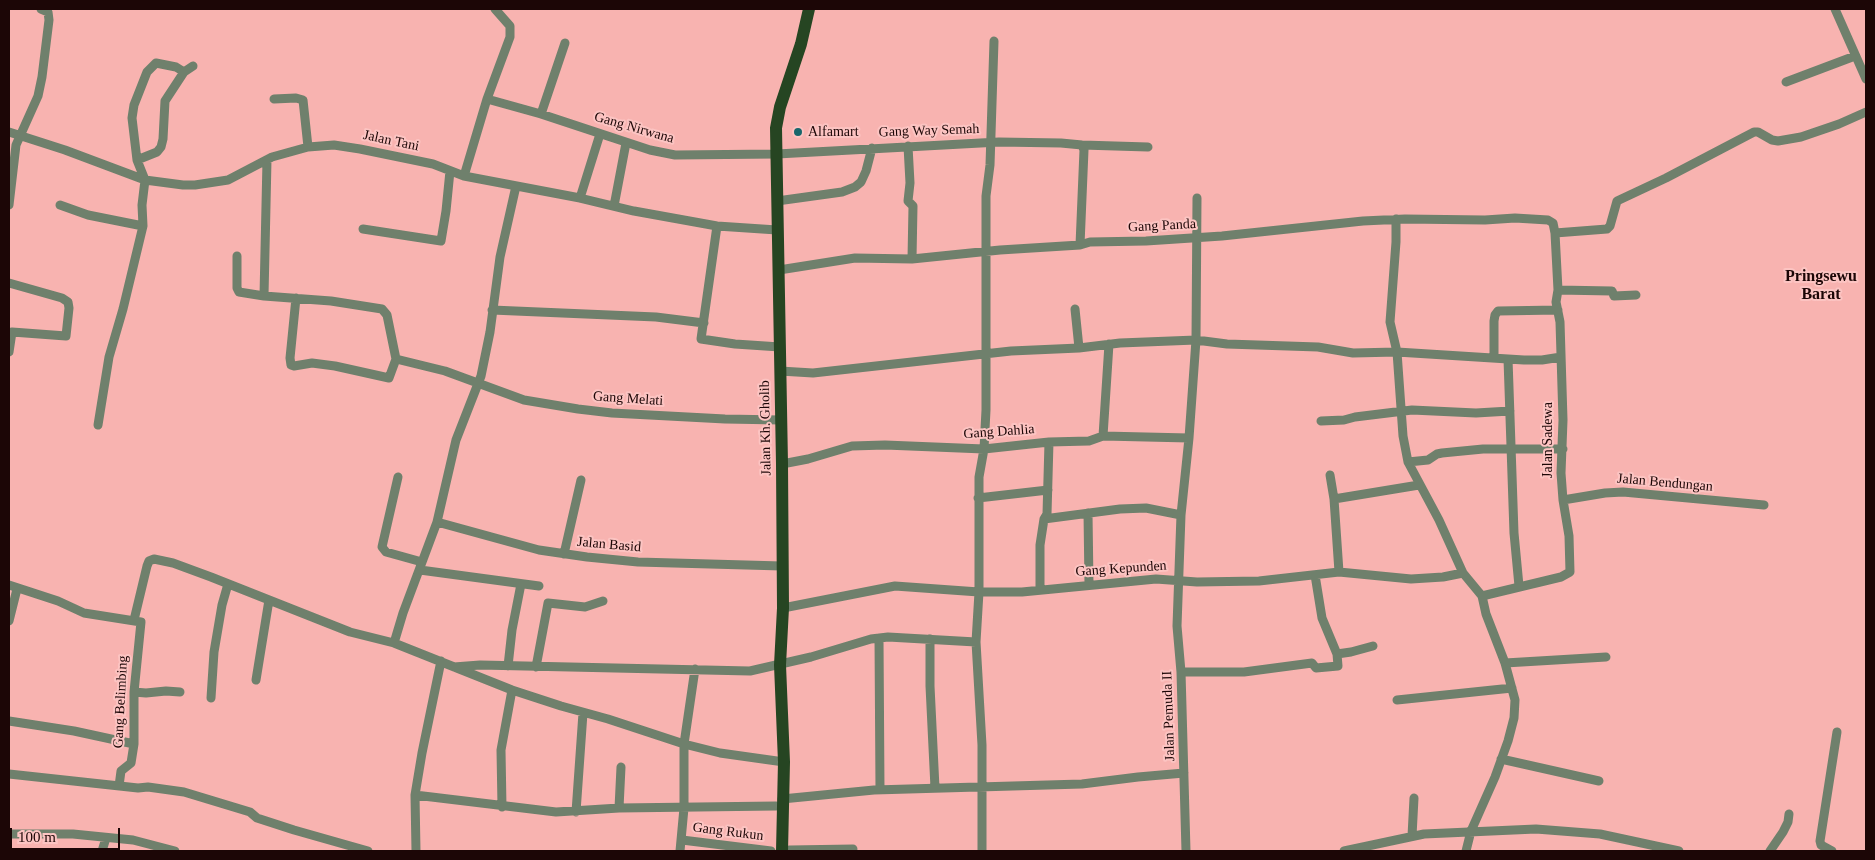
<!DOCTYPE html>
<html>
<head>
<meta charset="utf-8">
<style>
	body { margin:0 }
	#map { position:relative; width:1875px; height:860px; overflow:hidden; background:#f8b3b0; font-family:"Times New Roman",serif }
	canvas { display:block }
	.frame { position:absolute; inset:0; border:10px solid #1c0606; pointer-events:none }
	.scale { position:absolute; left:10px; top:828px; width:110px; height:22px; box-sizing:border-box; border:2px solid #1c0606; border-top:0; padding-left:6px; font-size:15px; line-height:18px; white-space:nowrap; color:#1c0606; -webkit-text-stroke:4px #fcc4c2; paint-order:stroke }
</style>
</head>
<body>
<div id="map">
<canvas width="1875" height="860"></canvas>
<div class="frame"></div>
<div class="scale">100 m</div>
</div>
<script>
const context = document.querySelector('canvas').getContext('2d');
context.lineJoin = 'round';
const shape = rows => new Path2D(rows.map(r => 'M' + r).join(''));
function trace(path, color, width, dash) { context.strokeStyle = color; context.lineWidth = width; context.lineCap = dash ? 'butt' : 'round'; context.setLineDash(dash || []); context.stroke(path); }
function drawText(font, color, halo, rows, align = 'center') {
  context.font = font + ' "Times New Roman",serif'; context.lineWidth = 4; context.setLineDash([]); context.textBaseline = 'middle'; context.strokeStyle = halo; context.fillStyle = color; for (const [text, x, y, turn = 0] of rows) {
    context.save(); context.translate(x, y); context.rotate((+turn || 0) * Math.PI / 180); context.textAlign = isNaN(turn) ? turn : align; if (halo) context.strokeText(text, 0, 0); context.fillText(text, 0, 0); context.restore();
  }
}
trace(shape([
	[1835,9,1866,79],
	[1786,82,1855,56],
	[274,99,296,98,303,100,308,147],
	[487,99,541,114,650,150,675,155,777,154,999,142,1061,143,1082,145,1148,147],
	[541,114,565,43],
	[9,132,65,150,145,180,183,185,195,185,228,180,272,157,308,147,334,145,360,149,433,164,464,176,580,198,634,211,717,226,777,230],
	[908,146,910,183,908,201,913,206,912,259],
	[137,160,157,152,161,147,163,139,165,101,184,72,193,66],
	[464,176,487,99,510,37,510,26,495,9],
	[580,198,600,134],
	[777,201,842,192,855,187,861,182,866,171,872,148],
	[9,205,16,145,38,96,42,77,49,20,48,12,41,9],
	[60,205,88,215,143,226],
	[614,206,626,143],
	[1396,219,1396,242,1390,322,1397,352,1403,436,1408,462,1439,520,1463,573,1482,596,1486,614,1505,663,1515,700,1514,718,1508,741,1495,777,1471,831,1466,851],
	[717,226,701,339,735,344,780,347],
	[363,229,441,241,446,211,450,171],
	[1555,233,1607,229,1610,226,1617,201,1666,178,1754,132,1758,132,1772,140,1778,141,1801,137,1839,124,1866,112],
	[1080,245,1084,150,1082,145],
	[237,256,237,288,239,292,264,296,331,301,382,309,387,315,396,359,445,371,524,400,578,409,612,413,725,419,781,420],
	[779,270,855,258,912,259,1000,250,1080,245,1090,242,1146,241,1222,236,1363,221,1405,219,1485,220,1515,218,1548,220,1553,223,1555,233,1558,290,1556,302,1560,322,1563,420,1561,473,1563,500,1569,536,1570,572,1561,577,1482,596],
	[9,283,62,298,68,302,69,308,66,336,12,332,9,352],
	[1558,290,1612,291,1614,296,1636,295],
	[264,296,267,160],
	[296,298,290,358,291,365,294,366,312,363,335,366,389,378,396,359],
	[1075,309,1079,348],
	[492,310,656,317,704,323],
	[1494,357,1494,321,1495,315,1498,311,1558,310],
	[1508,359,1514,533,1519,586],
	[780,371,813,373,1011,351,1079,348,1120,343,1196,340,1227,344,1318,347,1353,353,1397,352,1524,360,1542,360,1561,357],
	[1321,421,1344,420,1355,417,1412,410,1476,413,1510,411],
	[98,425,109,357,123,309,143,226,142,205,145,180,137,160,132,118,134,105,147,72,156,63,176,67,184,72],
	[1103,436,1109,344],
	[1408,462,1428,460,1437,454,1442,453,1483,449,1563,449],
	[782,464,808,459,852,446,885,445,984,449,1049,442,1089,441,1103,436,1189,438],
	[1330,475,1334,499,1339,572],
	[398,477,382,547,386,552,422,562],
	[978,498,1048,490],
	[1334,499,1419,485],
	[1563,500,1605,493,1623,492,1764,505],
	[1088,513,1089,585],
	[1044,519,1120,509,1146,508,1181,515],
	[437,522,539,550,587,557,638,562,782,566],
	[564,554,581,480],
	[420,570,539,586],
	[9,585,58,601,84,613,141,622,134,692,134,744,131,763,121,771,119,786],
	[1040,589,1040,545,1044,519,1047,514,1049,442],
	[783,608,895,586,979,592,1022,592,1156,579,1197,582,1259,581,1339,572,1411,579,1443,577,1463,573],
	[134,620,147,566,149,561,154,559,173,563,211,577,350,632,394,643,512,690,561,706,608,719,684,744,720,753,784,762],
	[9,621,17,589],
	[879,638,880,790],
	[930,639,930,686,935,788],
	[394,643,403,613,437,522,456,440,481,376,490,332,500,257,516,186],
	[1337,654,1351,652,1373,646],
	[1505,663,1606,657],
	[508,666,512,630,521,584],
	[454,667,480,665,750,671,811,657,871,639,888,637,976,642],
	[536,667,548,603,585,607,603,601],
	[1181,672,1244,672,1312,663,1316,668,1338,666,1337,654,1322,618,1315,575],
	[256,680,269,600],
	[134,692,146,693,166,691,180,692],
	[211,698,214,652,222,605,228,584],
	[1397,700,1512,688],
	[9,721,74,731,134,744],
	[1501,759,1599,781],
	[9,774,138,788,148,787,184,792,250,812,257,818,294,830,368,851],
	[415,795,556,812,619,808,776,806],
	[782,799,874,790,1082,784,1138,777,1184,773],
	[502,807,501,750,512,690],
	[619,808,621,767],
	[576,812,583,713],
	[9,834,73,834,133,840,175,851],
	[1412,836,1414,798],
	[682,840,771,851],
	[102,851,106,838],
	[416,851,415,795,422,753,441,661],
	[680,851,684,808,684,744,695,669],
	[785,851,790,850,853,849],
	[982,851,982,745,976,642,979,592,979,477,984,449,986,410,986,196,990,165,994,41],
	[1186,851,1181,672,1177,626,1181,515,1189,438,1196,340,1197,198],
	[1344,851,1424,834,1536,829,1600,834,1679,851],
	[1770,851,1783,832,1788,822,1789,814],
	[1832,851,1821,845,1820,841,1837,732]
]), '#6f806c', 9);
trace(shape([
	[782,851,784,762,780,665,783,608,782,464,776,128,780,107,801,44,809,9]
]), '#264522', 12);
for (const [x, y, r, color] of [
	[798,132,5,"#18666b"]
]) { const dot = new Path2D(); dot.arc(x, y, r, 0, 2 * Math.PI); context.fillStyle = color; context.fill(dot); trace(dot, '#fcc4c2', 2); }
drawText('14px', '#1c0606', '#fcc4c2', [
	["Gang Nirwana",634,128,16],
	["Gang Way Semah",929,131,-2],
	["Jalan Tani",391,141,12],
	["Gang Panda",1162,226,-3],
	["Gang Melati",628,399,4],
	["Jalan Kh. Gholib",766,428,-91],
	["Gang Dahlia",999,432,-4],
	["Jalan Sadewa",1548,440,-90],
	["Jalan Bendungan",1665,483,5],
	["Jalan Basid",609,545,5],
	["Gang Kepunden",1121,569,-4],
	["Gang Belimbing",121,702,-87],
	["Jalan Pemuda II",1169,716,-92],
	["Gang Rukun",728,832,7]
]);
drawText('14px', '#1c0606', '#fcc4c2', [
	["Alfamart",808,132]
], 'left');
drawText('bold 16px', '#1c0606', '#fcc4c2', [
	["Pringsewu",1821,277],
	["Barat",1821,295]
]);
</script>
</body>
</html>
